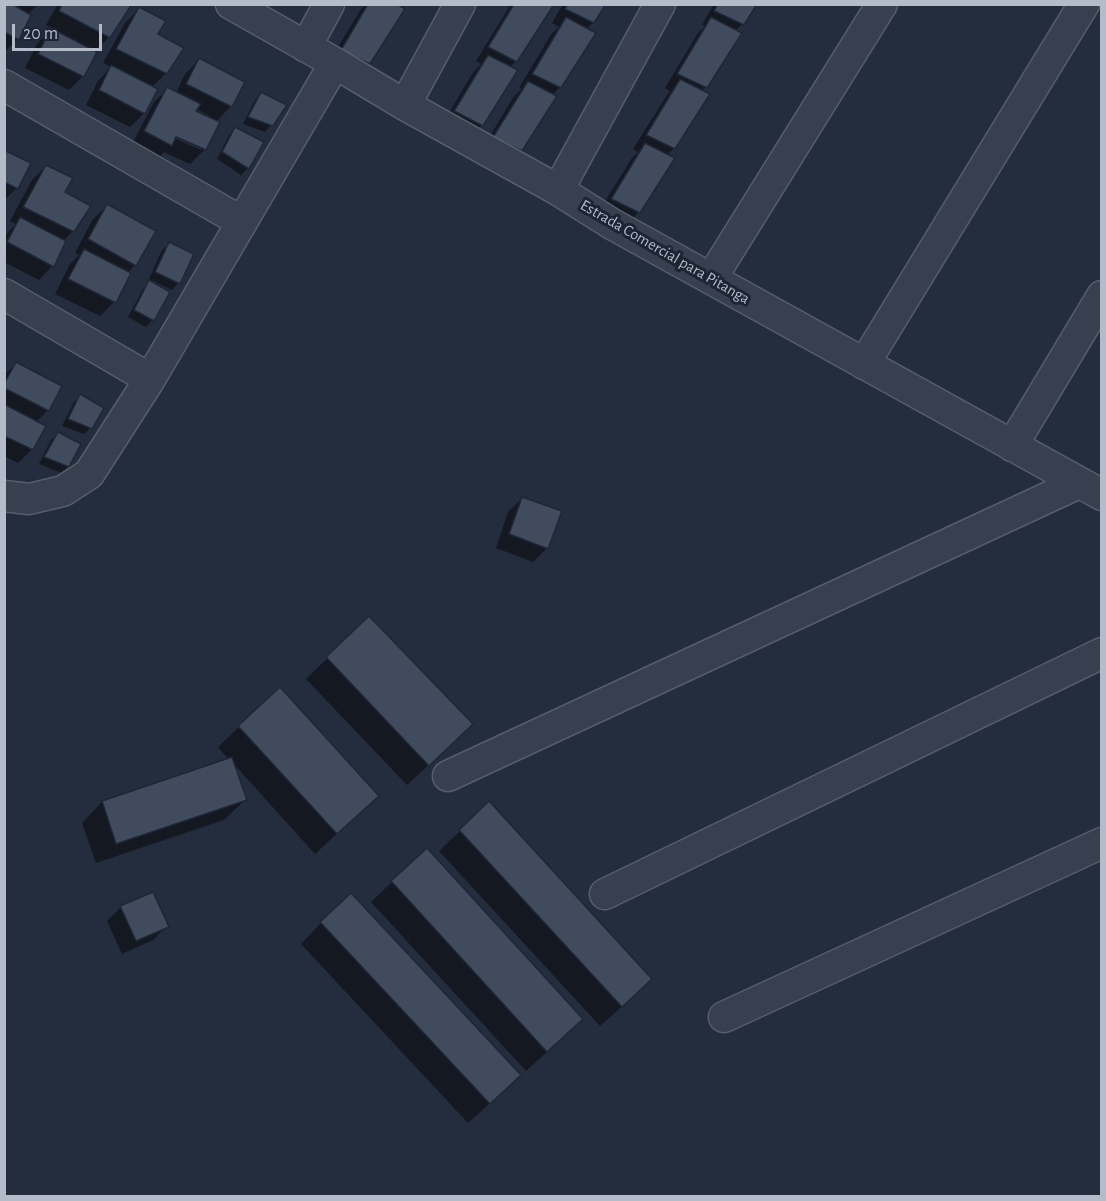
<!DOCTYPE html>
<html>
<head>
<meta charset="utf-8">
<style>
	body { margin:0 }
	#map { position:relative; width:1106px; height:1201px; overflow:hidden; background:#242d3e; font-family:"Alegreya Sans",sans-serif }
	canvas { display:block }
	.frame { position:absolute; inset:0; border:6px solid #b4bbc9; pointer-events:none }
	.scale { position:absolute; left:12px; top:24px; width:90px; height:27px; box-sizing:border-box; border:3px solid #b4bbc9; border-top:0; padding-left:8px; font-size:18px; line-height:21px; white-space:nowrap; color:#b4bbc9; -webkit-text-stroke:4px #1d2433; paint-order:stroke }
</style>
</head>
<body>
<div id="map">
<canvas width="1106" height="1201"></canvas>
<div class="frame"></div>
<div class="scale">20 m</div>
</div>
<script>
const context = document.querySelector('canvas').getContext('2d');
context.lineJoin = 'round';
function fillPath(path, color) { context.fillStyle = color; context.fill(path, 'evenodd'); }
const shape = rows => new Path2D(rows.map(r => 'M' + r).join(''));
function trace(path, color, width, dash) { context.strokeStyle = color; context.lineWidth = width; context.lineCap = dash ? 'butt' : 'round'; context.setLineDash(dash || []); context.stroke(path); }
function drawText(font, color, halo, rows, align = 'center') {
  context.font = font + ' "Alegreya Sans",sans-serif'; context.lineWidth = 6; context.setLineDash([]); context.textBaseline = 'middle'; context.strokeStyle = halo; context.fillStyle = color; for (const [text, x, y, turn = 0] of rows) {
    context.save(); context.translate(x, y); context.rotate((+turn || 0) * Math.PI / 180); context.textAlign = isNaN(turn) ? turn : align; if (halo) context.strokeText(text, 0, 0); context.fillText(text, 0, 0); context.restore();
  }
}
fillPath(shape([
	[4,4,38,4,28,15,18,39,4,52],
	[58,4,131,4,109,37,94,52,83,76,69,90,25,68,37,44,52,28,46,25],
	[366,4,398,4,369,63,355,77,328,64,361,9],
	[511,4,546,4,516,61,509,68,482,125,468,139,441,126,474,71,481,64,476,61],
	[563,4,604,4,593,23,586,29,560,87,552,95,521,151,507,165,481,151,514,96,522,89,519,88,552,33,559,27,552,23],
	[714,4,755,4,742,24,735,31,740,34,705,87,702,91,674,148,667,155,639,212,625,226,598,213,632,158,638,152,633,149,667,95,670,91,665,88,698,33,705,26,702,25],
	[139,9,166,73,152,87,144,113,130,127,86,105,98,81,111,67,103,63,125,23],
	[199,60,231,106,216,122,218,123,204,150,190,164,164,152,157,159,131,146,154,102,168,89,176,93,185,74],
	[196,109,208,115,207,118,194,112],
	[170,133,201,147,201,150,169,136],
	[261,94,271,125,265,132,243,124,255,100],
	[236,129,248,168,241,175,217,159,229,135],
	[4,151,17,188,4,200],
	[46,166,63,192,73,231,63,241,52,266,39,280,4,262,4,238,7,233,16,224,10,221,32,180],
	[107,206,135,265,127,273,129,274,114,302,100,316,55,294,70,264,79,255,75,253,93,219],
	[169,244,178,283,172,290,149,279,162,250],
	[150,282,168,292,152,320,146,327,128,317,143,289],
	[16,364,48,410,36,422,32,449,18,463,4,456,4,375],
	[81,395,91,428,84,434,62,426,74,402],
	[58,434,79,444,67,467,61,473,39,464,51,440],
	[522,498,547,548,533,562,496,548,508,512],
	[369,618,450,745,407,785,306,679],
	[239,727,356,816,315,854,233,763,245,800,224,820,96,863,82,823,102,802,229,760,218,747],
	[460,831,629,1000,600,1026,439,851],
	[392,882,560,1040,526,1071,371,902],
	[121,907,167,926,153,940,122,954,107,921],
	[321,923,498,1096,468,1123,301,944]
]), '#0007');
const building = shape([
	[4,4,12,4,31,15,19,40,4,32,4,4],
	[62,4,132,4,110,38,59,11,62,4],
	[368,4,397,4,405,9,370,64,341,50,368,4],
	[514,4,549,4,553,6,517,62,488,47,514,4],
	[568,4,606,4,594,23,565,9,568,4],
	[718,4,757,4,744,25,714,11,718,4],
	[139,7,166,21,158,34,184,48,167,74,116,49,139,7],
	[566,17,596,33,561,88,532,74,566,17],
	[711,17,742,33,707,88,677,74,711,17],
	[51,28,97,52,84,77,38,54,51,28],
	[488,55,518,70,483,126,454,111,488,55],
	[199,58,245,82,232,107,186,84,199,58],
	[111,65,158,89,145,114,99,90,111,65],
	[680,79,710,94,675,149,646,135,680,79],
	[528,81,557,96,522,151,493,137,528,81],
	[167,87,201,104,196,111,220,122,206,150,176,137,172,146,144,131,167,87],
	[261,92,287,105,273,126,248,117,261,92],
	[235,127,264,142,249,169,222,152,235,127],
	[645,143,675,158,640,213,611,199,645,143],
	[4,150,31,163,18,189,4,182,4,150],
	[46,165,73,178,65,192,91,206,74,232,23,207,46,165],
	[107,204,156,231,136,266,88,239,107,204],
	[20,217,66,241,54,267,7,242,20,217],
	[169,242,194,254,180,284,155,272,169,242],
	[84,249,131,273,116,303,68,279,84,249],
	[149,280,170,292,154,321,134,310,149,280],
	[16,362,62,386,49,411,4,388,4,384,16,362],
	[80,394,104,408,92,429,68,419,80,394],
	[4,404,46,426,33,450,4,436,4,404],
	[58,432,81,444,69,467,44,457,58,432],
	[522,497,562,511,548,549,509,534,522,497],
	[369,616,473,724,429,766,326,657,369,616],
	[280,687,379,796,337,834,238,726,280,687],
	[232,757,247,800,116,844,102,801,232,757],
	[489,801,652,979,622,1007,459,830,489,801],
	[427,848,583,1019,547,1052,391,881,427,848],
	[153,892,169,927,136,941,120,906,153,892],
	[351,893,521,1075,490,1104,320,922,351,893]
]);
fillPath(building, '#404b5e');
trace(building, '#1f2635', 1.5);
const street = shape([
	[231,4,335,63,405,105,558,190,612,224,1102,495],
	[306,47,329,4],
	[4,85,242,222],
	[405,105,460,4],
	[558,190,660,4],
	[711,279,882,4],
	[4,294,150,379],
	[864,364,1084,4],
	[1012,446,1102,296],
	[4,496,29,499,63,491,89,474,150,379,335,63],
	[448,776,1079,483],
	[605,894,1102,653],
	[724,1017,1102,843]
]);
trace(street, '#565d6c', 33);
trace(street, '#383f4e', 30);
drawText('16px', '#b4bbc9', '#1d2433', [
	["Estrada Comercial para Pitanga",665,252,30]
]);
</script>
</body>
</html>
